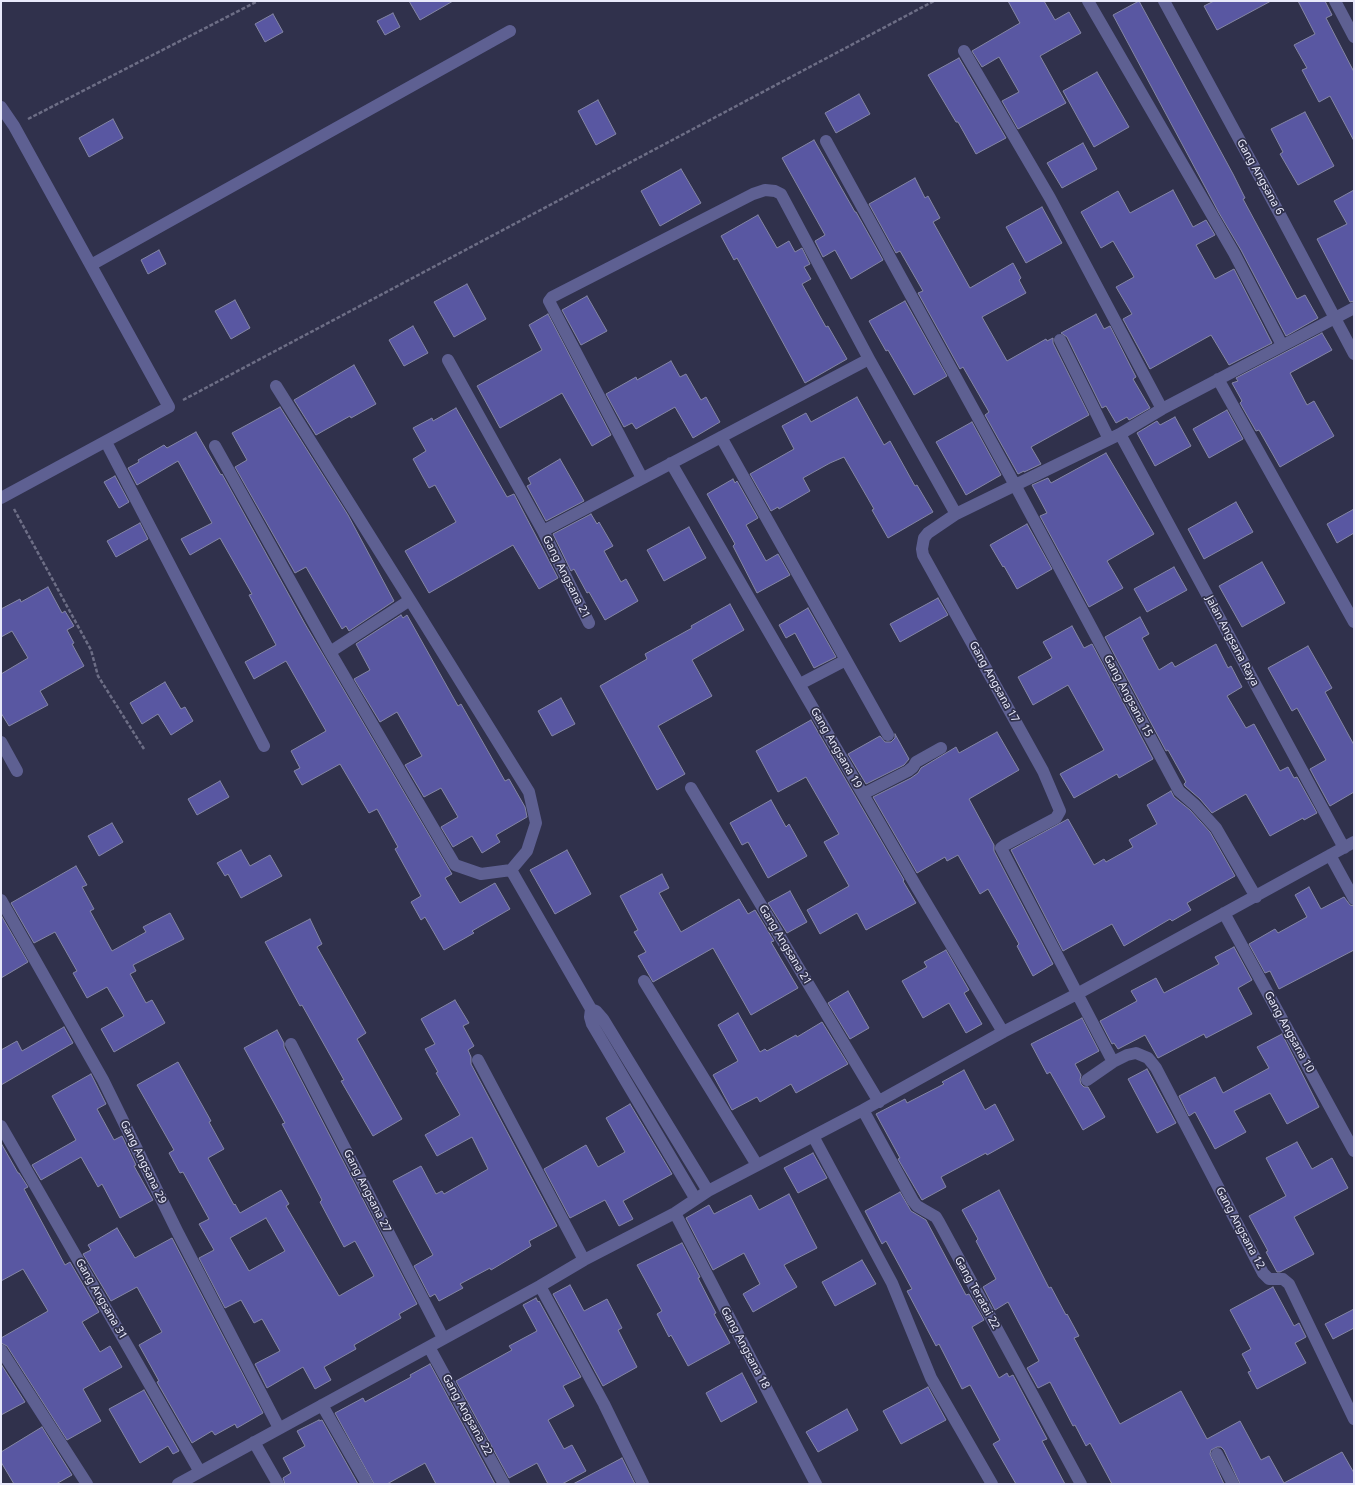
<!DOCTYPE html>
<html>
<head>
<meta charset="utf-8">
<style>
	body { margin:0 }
	#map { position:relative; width:1355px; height:1485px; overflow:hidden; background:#30314c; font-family:"Noto Sans",sans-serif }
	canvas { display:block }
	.frame { position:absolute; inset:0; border:2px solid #e8e9fb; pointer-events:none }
</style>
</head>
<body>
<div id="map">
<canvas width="1355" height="1485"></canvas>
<div class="frame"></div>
</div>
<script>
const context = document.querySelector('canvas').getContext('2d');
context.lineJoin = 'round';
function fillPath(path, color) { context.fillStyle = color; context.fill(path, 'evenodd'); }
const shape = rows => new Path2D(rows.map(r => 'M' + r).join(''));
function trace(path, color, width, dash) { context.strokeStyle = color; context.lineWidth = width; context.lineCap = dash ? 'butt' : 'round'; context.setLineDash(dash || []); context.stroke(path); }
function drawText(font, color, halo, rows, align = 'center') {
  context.font = font + ' "Noto Sans",sans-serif'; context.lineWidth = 3.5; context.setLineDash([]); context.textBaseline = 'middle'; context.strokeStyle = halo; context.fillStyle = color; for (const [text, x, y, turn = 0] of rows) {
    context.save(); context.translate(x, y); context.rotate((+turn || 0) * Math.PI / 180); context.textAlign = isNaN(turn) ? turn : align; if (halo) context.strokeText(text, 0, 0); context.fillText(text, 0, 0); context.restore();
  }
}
const building = shape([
	[409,1,453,1,420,20,409,1],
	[1008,1,1044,1,1055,20,1069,12,1081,33,1040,56,1066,103,1018,129,1002,101,1019,92,999,57,982,67,972,51,1020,23,1008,1],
	[1139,1,1233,174,1245,198,1243,199,1297,299,1305,295,1318,318,1286,336,1241,250,1219,213,1113,15,1139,1],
	[1214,1,1271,1,1217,30,1204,6,1214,1],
	[1298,1,1325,1,1332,15,1326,18,1354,72,1354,141,1330,96,1319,102,1302,70,1307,68,1294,45,1315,34,1298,1],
	[393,13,400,27,385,35,377,21,393,13],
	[273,14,283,32,265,42,255,24,273,14],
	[959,58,1006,138,976,154,958,122,956,122,928,75,959,58],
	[1097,72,1129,127,1094,147,1063,91,1097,72],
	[859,94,870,114,836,133,825,113,859,94],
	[598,100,616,134,596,145,578,111,598,100],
	[1305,112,1334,166,1298,185,1280,154,1283,152,1271,129,1305,112],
	[113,119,123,138,89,157,79,138,113,119],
	[814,140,855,212,856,212,883,260,851,279,835,250,823,257,815,241,825,235,782,158,814,140],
	[1083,143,1097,169,1062,188,1047,163,1083,143],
	[681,169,701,203,660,226,641,191,681,169],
	[915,178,925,198,928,196,940,218,933,222,970,288,1013,263,1021,278,1019,280,1026,293,982,317,1007,361,1046,339,1047,341,1053,338,1053,343,1089,415,1031,447,1041,464,1024,472,1024,471,1018,474,985,415,989,412,963,367,960,369,918,293,923,291,900,251,896,253,869,204,915,178],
	[1173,190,1193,227,1206,220,1215,235,1196,245,1215,279,1234,269,1272,343,1229,365,1211,335,1150,369,1123,319,1132,314,1116,287,1134,277,1113,241,1101,248,1081,212,1118,191,1130,213,1173,190],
	[1354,190,1354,301,1350,302,1317,239,1347,224,1334,201,1354,190],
	[1042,207,1062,243,1026,263,1006,227,1042,207],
	[758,215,777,248,789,241,795,252,802,248,810,264,804,267,811,279,802,284,826,327,828,326,847,359,805,383,737,258,734,260,721,236,758,215],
	[159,250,166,264,148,274,141,260,159,250],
	[467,284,486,319,454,337,434,302,467,284],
	[587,296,607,331,581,345,562,310,587,296],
	[235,300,250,328,231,339,215,311,235,300],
	[905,301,947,376,914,395,888,350,886,351,869,321,905,301],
	[548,314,611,435,592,446,562,393,500,428,477,386,542,350,529,325,548,314],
	[1096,314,1104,329,1110,326,1136,377,1133,379,1150,408,1129,420,1127,417,1116,423,1106,406,1102,408,1067,337,1061,333,1096,314],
	[413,326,428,353,404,366,389,340,413,326],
	[1322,333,1332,350,1290,373,1307,405,1314,401,1334,436,1280,467,1259,430,1256,431,1240,403,1242,401,1232,383,1238,381,1236,378,1322,333],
	[671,361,680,377,686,374,701,400,706,397,720,422,693,438,675,407,636,429,632,423,624,427,606,394,636,377,637,380,671,361],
	[354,365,376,404,351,418,350,416,316,435,294,400,354,365],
	[857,397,884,445,890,441,915,486,917,485,933,512,888,538,872,510,874,509,844,457,830,463,803,478,810,491,779,509,778,507,771,511,750,474,794,449,782,426,806,413,811,422,857,397],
	[280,407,348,515,394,601,349,631,346,626,342,629,306,567,295,573,235,467,247,460,232,433,280,407],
	[456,408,507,497,514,494,558,578,539,589,513,545,429,593,405,551,456,522,435,485,429,488,413,459,426,451,413,428,432,418,433,421,456,408],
	[1227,410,1243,439,1209,458,1193,429,1227,410],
	[1175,417,1191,446,1155,466,1137,433,1157,421,1160,425,1175,417],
	[972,422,1001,475,966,495,936,442,972,422],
	[196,432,221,475,222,474,305,624,452,874,445,878,460,903,495,883,510,909,472,931,474,933,444,950,425,917,421,920,411,902,421,896,395,849,398,847,377,809,369,813,340,764,302,785,294,771,300,768,291,751,326,731,286,661,254,679,245,662,276,645,249,595,252,594,220,538,190,555,181,539,212,523,178,461,137,485,128,468,139,462,138,460,164,445,167,448,196,432],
	[1106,453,1154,534,1107,561,1123,588,1089,607,1040,516,1047,513,1032,485,1048,478,1051,483,1106,453],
	[560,459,584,501,546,521,527,486,531,484,528,478,560,459],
	[115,476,129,502,119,508,104,482,115,476],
	[733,479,735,483,737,481,758,518,746,525,766,561,778,554,790,575,757,593,733,546,735,544,707,494,733,479],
	[1236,502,1253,532,1204,559,1188,529,1236,502],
	[1354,509,1354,533,1337,543,1327,524,1354,509],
	[591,514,597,524,599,522,613,546,604,551,621,582,626,579,638,601,605,620,589,592,587,593,574,569,571,571,553,534,591,514],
	[140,523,148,539,116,557,107,541,140,523],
	[1027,524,1052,569,1017,589,1004,566,1003,567,990,545,1027,524],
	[689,527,706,558,664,581,647,550,689,527],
	[1262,562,1285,603,1242,627,1219,586,1262,562],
	[1174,567,1187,590,1147,612,1134,589,1174,567],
	[48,587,62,613,65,611,74,626,67,630,74,643,72,644,84,666,40,691,48,705,9,726,1,713,1,674,28,658,12,631,1,637,1,609,20,599,21,602,48,587],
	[938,598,948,615,900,642,890,624,938,598],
	[730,604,744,630,692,660,712,696,658,726,685,774,657,790,600,686,647,659,645,654,692,628,691,626,730,604],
	[808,608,836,657,814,668,795,633,786,638,779,625,808,608],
	[401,615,403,618,407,615,458,706,461,704,505,781,509,779,525,807,527,817,496,835,500,842,482,853,472,836,453,847,441,827,458,817,441,788,424,797,405,765,422,756,397,712,380,722,354,679,370,670,356,644,401,615],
	[1140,617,1149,634,1142,638,1159,670,1172,662,1175,667,1216,644,1228,668,1231,666,1242,687,1227,696,1246,728,1254,724,1280,771,1288,767,1294,778,1297,777,1317,813,1304,820,1303,818,1270,836,1246,794,1212,813,1200,799,1185,786,1184,784,1186,782,1168,750,1166,751,1105,637,1140,617],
	[1072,626,1084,648,1092,644,1153,759,1119,778,1117,774,1074,798,1060,774,1104,750,1068,685,1033,705,1018,677,1052,658,1043,642,1072,626],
	[1308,646,1332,688,1325,692,1354,745,1354,792,1330,806,1310,769,1326,760,1297,708,1292,711,1268,668,1308,646],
	[165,682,181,709,185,707,193,721,171,735,158,714,142,724,130,703,165,682],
	[561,698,575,724,552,736,538,711,561,698],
	[811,720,904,880,903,881,916,903,866,930,857,913,820,934,807,910,849,886,824,842,839,834,806,777,778,792,756,751,811,720],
	[997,732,1019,770,969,799,994,845,994,851,1053,964,1033,976,1017,946,1019,944,988,889,980,894,958,855,947,861,945,857,917,873,873,797,911,778,918,773,921,768,956,747,959,753,997,732],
	[895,734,909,759,904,765,866,784,848,754,880,736,885,742,891,742,895,738,895,734],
	[220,781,229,797,197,815,188,799,220,781],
	[1171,791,1174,797,1190,810,1210,832,1235,876,1187,903,1191,910,1172,921,1170,919,1124,946,1112,924,1063,951,1011,850,1068,819,1094,865,1104,859,1106,862,1133,847,1129,840,1157,824,1147,805,1171,791],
	[771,800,786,827,789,824,807,856,768,878,748,842,742,845,730,823,771,800],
	[112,823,123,842,99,856,88,836,112,823],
	[241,850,250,866,270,855,282,876,241,898,228,874,225,876,217,863,241,850],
	[567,850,591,894,555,914,530,870,567,850],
	[76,866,87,885,82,887,94,909,90,911,112,951,146,932,143,927,170,913,184,939,133,965,136,971,130,974,146,1003,152,1000,165,1023,114,1052,101,1029,124,1016,107,987,87,998,73,973,77,971,55,932,34,943,11,903,76,866],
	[662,874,669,888,659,893,681,932,739,899,748,914,755,910,774,941,771,942,798,988,751,1015,713,948,653,982,638,956,646,952,634,932,638,930,620,896,662,874],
	[1309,887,1321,909,1344,897,1350,905,1354,906,1354,950,1279,989,1270,971,1265,973,1249,944,1275,929,1278,933,1307,917,1295,895,1309,887],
	[790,891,807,922,787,933,768,903,790,891],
	[1,915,28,962,1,978,1,915],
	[310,919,322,944,317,947,366,1033,357,1039,402,1119,373,1136,341,1081,344,1080,302,1005,300,1006,265,942,310,919],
	[1234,947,1252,980,1238,988,1252,1014,1206,1038,1204,1034,1158,1058,1145,1035,1118,1049,1114,1043,1112,1044,1100,1021,1137,1001,1131,991,1156,978,1164,993,1219,964,1215,957,1234,947],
	[946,950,969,990,964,993,982,1024,966,1033,949,1003,923,1018,902,981,927,967,924,962,946,950],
	[848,991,869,1028,850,1039,828,1003,848,991],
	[455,1000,469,1023,463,1026,474,1046,468,1050,471,1057,471,1064,557,1226,529,1241,531,1246,491,1270,490,1268,460,1284,463,1288,439,1301,435,1294,430,1297,414,1266,433,1255,393,1181,421,1166,436,1194,442,1191,444,1194,488,1169,472,1137,437,1156,425,1135,460,1115,436,1073,438,1072,425,1049,435,1044,421,1019,455,1000],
	[738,1013,760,1052,765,1049,767,1051,796,1035,797,1037,822,1022,848,1064,796,1093,791,1084,760,1102,757,1097,732,1110,713,1075,738,1061,718,1025,738,1013],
	[1082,1018,1099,1051,1075,1064,1081,1075,1080,1080,1081,1084,1084,1087,1088,1087,1105,1117,1083,1130,1050,1072,1047,1074,1031,1044,1082,1018],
	[64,1027,73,1043,1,1085,1,1050,17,1041,22,1051,64,1027],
	[277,1030,284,1043,284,1047,417,1304,399,1314,401,1318,354,1345,356,1349,324,1367,331,1380,315,1389,303,1367,267,1388,255,1364,280,1351,262,1319,254,1323,241,1300,225,1308,199,1258,214,1250,199,1224,209,1219,183,1172,180,1173,169,1153,174,1150,137,1085,178,1062,211,1121,209,1122,224,1149,208,1158,234,1205,235,1204,240,1213,281,1190,289,1204,286,1206,339,1296,374,1276,355,1241,344,1247,320,1202,322,1200,282,1124,285,1123,244,1048,277,1030],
	[266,1218,285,1251,249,1271,230,1238,266,1218],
	[1282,1034,1319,1107,1287,1124,1270,1093,1234,1111,1246,1132,1215,1149,1195,1112,1189,1116,1179,1096,1215,1077,1223,1093,1269,1068,1257,1047,1282,1034],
	[1147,1069,1176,1123,1157,1133,1128,1079,1147,1069],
	[964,1070,985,1110,995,1104,1014,1140,987,1155,986,1153,941,1177,946,1187,922,1200,898,1159,900,1158,876,1114,905,1099,907,1103,944,1084,942,1082,964,1070],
	[91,1074,106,1104,97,1109,114,1140,122,1136,136,1165,134,1166,153,1200,120,1218,102,1184,98,1187,81,1157,41,1180,32,1165,76,1140,52,1096,91,1074],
	[630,1104,672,1174,623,1201,633,1219,619,1226,605,1200,570,1218,544,1169,586,1145,598,1167,625,1152,606,1118,630,1104],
	[1297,1142,1312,1169,1332,1158,1348,1188,1294,1217,1314,1254,1280,1272,1277,1272,1266,1252,1268,1251,1249,1216,1286,1196,1266,1158,1297,1142],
	[1,1143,18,1173,19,1173,28,1187,24,1189,65,1265,70,1262,99,1312,82,1322,100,1352,110,1346,122,1367,83,1389,101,1421,67,1440,7,1346,1,1343,1,1338,48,1311,23,1269,1,1281,1,1143],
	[813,1153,827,1178,798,1193,784,1168,813,1153],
	[999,1190,1049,1288,1051,1287,1066,1315,1067,1314,1079,1336,1074,1338,1120,1424,1181,1391,1207,1439,1240,1421,1261,1460,1269,1456,1284,1483,1342,1452,1354,1473,1354,1484,1240,1484,1224,1450,1221,1447,1217,1447,1211,1450,1210,1454,1224,1484,1112,1484,1090,1443,1086,1446,1075,1425,1073,1426,1050,1382,1038,1388,1027,1368,1039,1361,1008,1302,995,1310,983,1287,996,1279,976,1241,978,1239,962,1210,999,1190],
	[900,1192,911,1211,926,1220,966,1295,969,1294,984,1320,972,1327,999,1378,1007,1373,1009,1377,1013,1375,1047,1439,1042,1441,1065,1484,1016,1484,993,1444,1000,1440,970,1385,962,1389,939,1344,936,1346,907,1291,912,1289,886,1241,882,1244,865,1211,900,1192],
	[789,1194,817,1248,784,1265,797,1287,753,1312,743,1294,760,1284,744,1253,713,1270,686,1218,709,1205,714,1214,751,1195,759,1210,789,1194],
	[117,1228,135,1258,172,1238,263,1413,237,1428,235,1424,215,1435,212,1431,192,1443,157,1382,159,1381,139,1345,162,1332,137,1287,111,1301,83,1254,91,1250,88,1245,117,1228],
	[682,1243,700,1277,698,1278,716,1313,714,1314,730,1343,688,1366,671,1335,669,1337,657,1314,662,1311,637,1265,682,1243],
	[862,1260,876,1284,835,1306,822,1282,862,1260],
	[570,1285,584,1311,607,1299,622,1328,618,1330,637,1367,603,1386,553,1294,570,1285],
	[1273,1287,1294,1326,1299,1323,1306,1337,1295,1343,1306,1363,1257,1389,1248,1372,1251,1371,1242,1354,1251,1349,1230,1310,1273,1287],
	[536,1298,538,1302,539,1301,581,1377,563,1386,574,1406,548,1420,564,1449,572,1445,586,1471,562,1484,548,1484,537,1463,509,1478,456,1381,512,1350,509,1346,537,1331,523,1305,536,1298],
	[1354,1309,1354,1328,1333,1339,1325,1324,1354,1309],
	[1,1364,25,1402,1,1415,1,1364],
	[430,1364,495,1484,436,1484,425,1463,387,1484,374,1484,335,1413,363,1398,365,1402,411,1377,410,1375,430,1364],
	[742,1373,757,1402,721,1422,706,1393,742,1373],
	[928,1387,946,1420,901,1444,883,1411,928,1387],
	[144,1390,179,1451,173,1454,168,1446,140,1463,109,1409,144,1390],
	[847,1409,858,1430,818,1452,806,1432,847,1409],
	[319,1420,319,1421,322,1420,358,1484,285,1484,283,1478,291,1473,283,1458,305,1446,297,1431,319,1420],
	[42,1427,72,1475,56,1484,14,1484,1,1462,1,1452,42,1427],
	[622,1458,635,1484,573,1484,622,1458]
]);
fillPath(building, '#5957a2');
trace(building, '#8486a5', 1);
trace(shape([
	[28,119,258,1],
	[183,400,934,1],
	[14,509,91,650,98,676,144,749]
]), '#6d6e86', 2.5, [4, 2]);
trace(shape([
	[1088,1,1234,253,1282,345],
	[1164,1,1277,209,1354,354],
	[1335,1,1354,37],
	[964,51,1050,198,1162,409],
	[1,107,14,126,169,407,1,498],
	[826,141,1015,485,1179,791,1195,805,1216,828,1256,897],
	[91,265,510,31],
	[1060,340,1109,439],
	[448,360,543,531,869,359],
	[1218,379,1354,622],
	[276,386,410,600,529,792,536,823,527,851,511,870],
	[1120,434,1344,848],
	[721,437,888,735],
	[106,442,264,746],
	[215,446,330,652,455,865,481,874,511,870,591,1009,590,1017,592,1024,695,1198],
	[671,463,916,886,1003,1032],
	[642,478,549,301,552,297,753,194,765,190,775,191,781,194,869,359,956,514,928,533,924,538,922,549,923,555,1043,771,1060,811,1056,818,1005,845,1001,848,1113,1062],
	[956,514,1120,434,1162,409,1354,308],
	[543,531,589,623],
	[330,652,410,600],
	[800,684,846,660],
	[1,742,17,771],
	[691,788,879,1102],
	[863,794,908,771,913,767,916,762,941,748],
	[1330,855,1354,899],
	[1,900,103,1080,177,1231,279,1428],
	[1224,913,1354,1151],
	[644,981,757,1165],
	[591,1009,596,1011,603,1019,708,1191],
	[291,1044,443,1338],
	[478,1060,584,1260],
	[1087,1080,1113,1062,1127,1055,1136,1053,1148,1058,1156,1068,1263,1273,1269,1279,1283,1279,1289,1284,1354,1419],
	[863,1110,913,1201,917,1206,936,1217,939,1222,1081,1484],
	[1,1126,200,1472],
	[813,1136,892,1283,931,1378,992,1484],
	[675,1213,816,1484],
	[540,1286,604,1404,643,1484],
	[429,1347,504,1484],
	[1,1350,87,1484],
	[322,1405,367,1484],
	[254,1442,278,1484],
	[1217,1454,1233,1484],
	[178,1484,540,1286,584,1260,675,1213,708,1191,863,1110,1003,1032,1077,994,1354,842]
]), '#5e6092', 12);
drawText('11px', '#e8e9fb', '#30314c', [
	["Gang Angsana 6",1260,177,61],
	["Gang Angsana 21",566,577,63],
	["Jalan Angsana Raya",1232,641,62],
	["Gang Angsana 17",994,682,61],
	["Gang Angsana 15",1128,696,62],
	["Gang Angsana 19",836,748,60],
	["Gang Angsana 21",785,945,59],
	["Gang Angsana 10",1289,1032,61],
	["Gang Angsana 29",143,1162,64],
	["Gang Angsana 27",367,1191,63],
	["Gang Angsana 12",1240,1228,62],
	["Gang Teratai 22",977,1293,61],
	["Gang Angsana 31",101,1299,60],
	["Gang Angsana 18",745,1348,62],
	["Gang Angsana 22",467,1415,61]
]);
</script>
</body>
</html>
